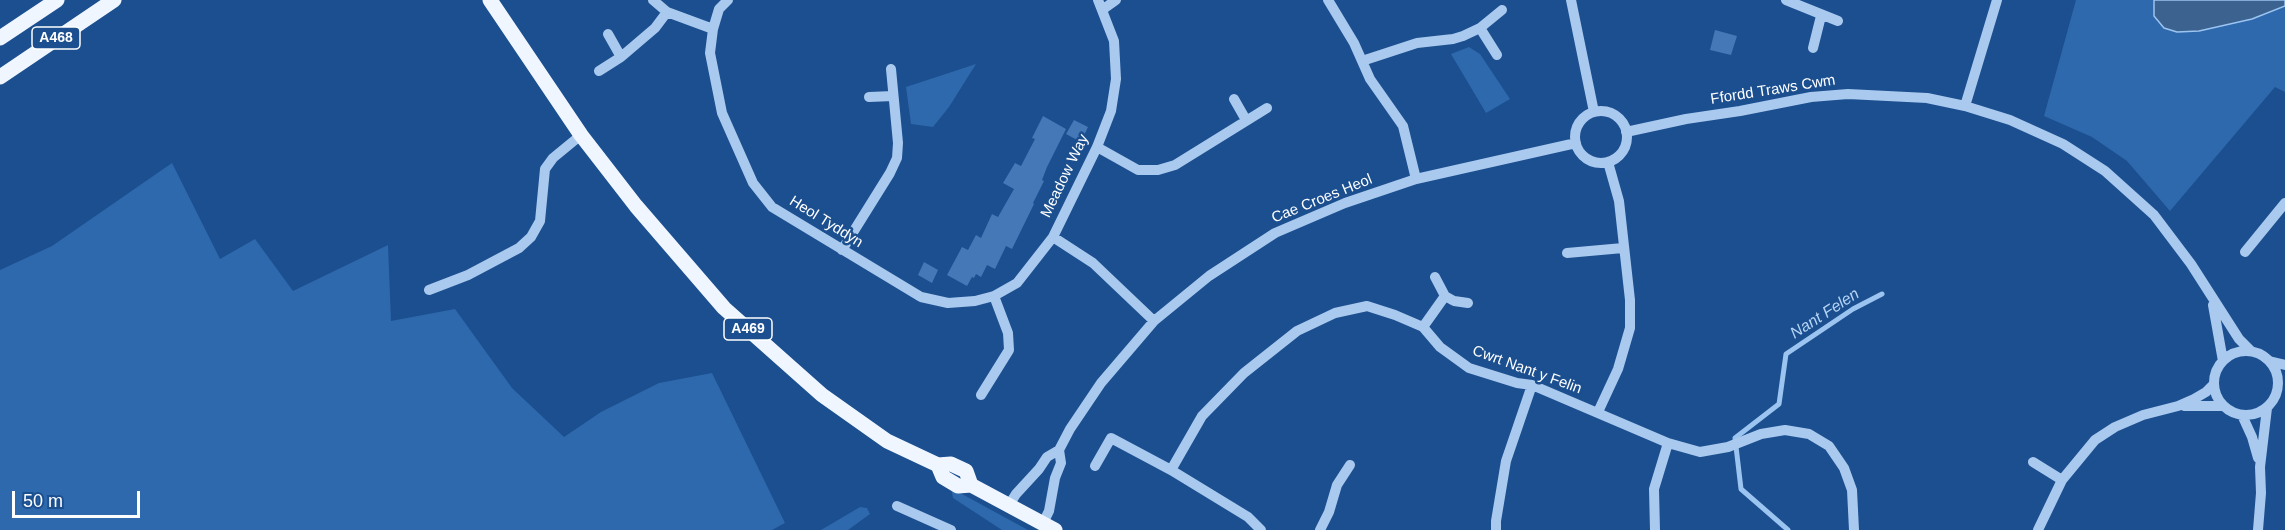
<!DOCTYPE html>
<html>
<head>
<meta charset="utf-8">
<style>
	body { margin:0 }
	#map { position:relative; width:2285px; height:530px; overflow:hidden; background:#1b4f8f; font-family:Helvetica,sans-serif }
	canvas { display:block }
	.scale { position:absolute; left:12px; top:491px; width:128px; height:27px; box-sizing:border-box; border:3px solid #fff; border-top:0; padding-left:8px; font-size:18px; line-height:21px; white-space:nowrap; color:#fff; -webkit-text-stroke:4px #1b4f8f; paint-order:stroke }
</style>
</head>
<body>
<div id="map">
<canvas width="2285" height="530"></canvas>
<div class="scale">50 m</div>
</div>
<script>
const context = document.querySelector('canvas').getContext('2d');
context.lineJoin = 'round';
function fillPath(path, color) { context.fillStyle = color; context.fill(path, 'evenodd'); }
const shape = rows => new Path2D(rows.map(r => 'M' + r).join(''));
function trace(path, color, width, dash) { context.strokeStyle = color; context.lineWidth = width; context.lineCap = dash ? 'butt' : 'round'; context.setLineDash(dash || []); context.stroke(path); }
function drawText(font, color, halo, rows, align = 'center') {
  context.font = font + ' Helvetica,sans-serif'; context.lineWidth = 5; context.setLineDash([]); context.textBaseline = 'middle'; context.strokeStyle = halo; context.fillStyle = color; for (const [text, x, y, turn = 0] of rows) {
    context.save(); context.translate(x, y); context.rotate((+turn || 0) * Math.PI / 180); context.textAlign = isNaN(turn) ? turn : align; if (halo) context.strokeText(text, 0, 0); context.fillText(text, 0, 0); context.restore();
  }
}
fillPath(shape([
	[2076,0,2285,0,2285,92,2275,87,2170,211,2127,161,2092,137,2044,116],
	[1469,47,1480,54,1510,99,1486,113,1451,54],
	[976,64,949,107,933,127,911,124,906,87],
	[172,163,220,259,255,239,293,291,388,245,391,321,455,309,512,388,564,437,601,412,659,383,712,373,785,523,772,530,0,530,0,270,52,246],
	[951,488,1028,530,1002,530,953,498],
	[860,507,867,508,870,514,848,530,821,530]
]), '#2e69ad');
const water = shape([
	[2154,0,2285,0,2285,6,2252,19,2199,31,2177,32,2164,28,2154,16,2154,0]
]);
fillPath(water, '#3c6290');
trace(water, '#9cc4f0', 1.5);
trace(shape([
	[1788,530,1741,489,1735,438,1779,404,1786,354,1853,309,1882,294]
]), '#9cc4f0', 5);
fillPath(shape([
	[1715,30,1737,36,1731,55,1710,50],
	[1043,116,1066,129,1047,167,1042,180,1044,181,1033,203,1034,204,1012,249,1006,246,995,269,987,265,981,277,976,274,974,278,972,277,967,286,947,275,962,247,968,250,976,235,981,238,992,214,998,217,1014,189,1003,183,1015,163,1021,166,1035,139,1032,138],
	[1074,120,1088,127,1081,142,1066,134],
	[924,262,938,270,932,283,918,275]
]), '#4478b7');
trace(shape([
	[653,0,667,12,713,29],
	[728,0,719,9,713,29,710,53,722,113,753,183,772,207,921,297,948,303,975,301,994,296,1017,283,1053,237],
	[1098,0,1114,41,1116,79,1111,111,1097,147,1053,237,1093,263,1154,321],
	[1328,0,1354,43,1370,79,1403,126,1416,179],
	[1571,0,1594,112],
	[1786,0,1838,21],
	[1102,10,1116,0],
	[1480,28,1497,55],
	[608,34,621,57],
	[1813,48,1821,16],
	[1362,61,1417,43,1453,39,1463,36,1480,28,1502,10],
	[599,71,621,57,655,28,667,12],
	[869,97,893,96],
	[1234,99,1246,120],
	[1965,106,1997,0],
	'1575 137a26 26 0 1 1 52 0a26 26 0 1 1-52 0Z',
	[1626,132,1686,119,1740,111,1811,97,1848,94,1927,98,1965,106,2010,120,2063,144,2105,171,2154,215,2191,264,2239,339,2251,351],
	[1097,147,1138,170,1158,170,1175,165,1267,108],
	[842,250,890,173,897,158,898,143,891,69],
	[2245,252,2285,203],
	[1567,253,1623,248],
	[1435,277,1445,296,1454,301,1468,303],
	[429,290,468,275,519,248,531,237,540,221,545,169,553,158,581,135],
	[2213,305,2223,361],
	[1423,327,1445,296],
	'2214 383a32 32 0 1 1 64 0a32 32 0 1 1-64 0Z',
	[2269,361,2285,365],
	[981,395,1009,350,1008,333,994,296],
	[2184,406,2223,406],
	[1598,412,1618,369,1630,328,1630,300,1619,201,1608,162],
	[2242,415,2252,437,2258,458],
	[2033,462,2062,480],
	[1095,466,1111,438,1171,470],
	[1009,505,1016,494,1039,469,1047,457,1059,450,1070,429,1101,383,1154,321,1209,276,1275,233,1345,203,1416,179,1576,143],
	[897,506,951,530],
	[1043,523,1049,511,1055,478,1061,463,1059,450],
	[1261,530,1248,517,1171,470,1202,416,1244,373,1297,331,1335,313,1367,306,1395,315,1423,327,1440,347,1469,368,1517,383,1532,385,1668,443,1700,452,1728,447,1761,434,1785,430,1809,434,1829,446,1844,468,1852,490,1854,530],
	[1320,530,1329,512,1337,485,1350,465],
	[1496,530,1496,521,1506,461,1532,385],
	[1655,530,1654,489,1668,443],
	[2038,530,2062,480,2095,440,2115,427,2143,415,2178,406,2194,399,2206,392,2214,384],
	[2258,530,2261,493,2260,467,2267,408]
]), '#a9c9ee', 10);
trace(shape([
	[490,0,581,135,636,206,724,308,822,395,887,441,938,465,951,464,966,471,971,485],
	[0,38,57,0],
	[0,77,114,0],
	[938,465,943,477,958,486,971,485,1055,530]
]), '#f0f6ff', 15);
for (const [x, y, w] of [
	[56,38,48],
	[748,329,48]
]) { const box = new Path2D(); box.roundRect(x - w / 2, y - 11, w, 22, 4.5); context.fillStyle = '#1b4f8f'; context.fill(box); trace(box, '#fff', 1.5); }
drawText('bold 14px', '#fff', null, [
	["A468",56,38],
	["A469",748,329]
]);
drawText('15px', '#fff', '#1b4f8f', [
	["Ffordd Traws Cwm",1773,90,-9],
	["Meadow Way",1065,176,-64],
	["Cae Croes Heol",1322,199,-22],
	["Heol Tyddyn",826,222,32],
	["Cwrt Nant y Felin",1527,370,20]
]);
drawText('italic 16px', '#b5d3f5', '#1b4f8f', [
	["Nant Felen",1825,314,-33]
]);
</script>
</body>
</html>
